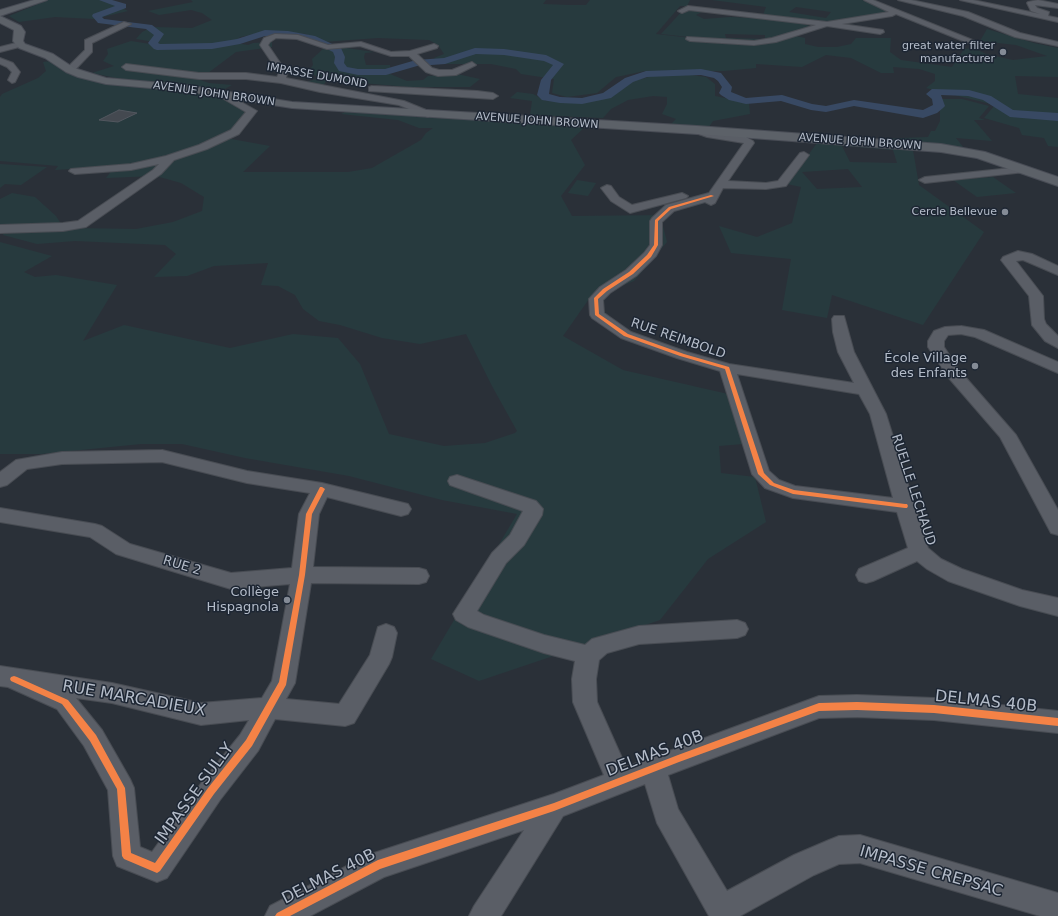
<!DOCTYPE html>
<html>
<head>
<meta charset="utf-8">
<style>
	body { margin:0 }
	canvas { display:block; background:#2a3038 }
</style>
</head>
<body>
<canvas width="1058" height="916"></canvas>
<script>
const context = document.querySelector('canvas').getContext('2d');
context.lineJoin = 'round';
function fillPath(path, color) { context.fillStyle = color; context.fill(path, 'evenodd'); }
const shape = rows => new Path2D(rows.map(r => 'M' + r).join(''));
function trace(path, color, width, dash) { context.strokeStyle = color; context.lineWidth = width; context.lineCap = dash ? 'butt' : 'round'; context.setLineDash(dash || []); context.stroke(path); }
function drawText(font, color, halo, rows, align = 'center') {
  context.font = font + ' "DejaVu Sans",sans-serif'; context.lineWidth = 3; context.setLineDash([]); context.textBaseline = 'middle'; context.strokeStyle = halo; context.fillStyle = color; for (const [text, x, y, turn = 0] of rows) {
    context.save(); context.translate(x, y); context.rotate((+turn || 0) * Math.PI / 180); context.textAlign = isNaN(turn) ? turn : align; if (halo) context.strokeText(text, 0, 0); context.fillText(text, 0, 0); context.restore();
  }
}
fillPath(shape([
	[48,0,107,0,128,11,94,19,55,17,19,22,9,16],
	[191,0,546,0,543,4,569,5,586,5,590,0,690,0,687,6,680,6,656,34,736,43,779,41,796,36,805,38,805,44,818,47,837,47,851,44,856,38,891,38,890,52,901,60,952,67,964,49,974,48,986,54,1013,60,1047,56,1016,45,980,41,987,29,1034,43,1058,48,1058,77,1015,76,1018,94,1058,98,1058,147,1048,146,1044,138,1022,135,1019,128,984,118,995,105,926,88,935,81,935,74,919,69,893,67,894,73,881,73,851,58,826,55,802,67,756,64,756,68,724,71,645,71,616,77,597,93,567,97,552,93,554,79,521,74,516,69,491,64,439,64,434,58,444,54,438,45,429,40,378,38,323,42,306,34,269,31,240,37,236,41,211,46,181,47,160,46,155,42,136,39,142,32,152,27,192,28,212,20,202,13,191,10,159,15,148,11,193,2],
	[712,0,862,0,891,11,891,15,827,23,763,15,766,7],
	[796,7,831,12,826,18,789,12],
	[685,8,705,10,696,15,704,19,730,17,783,19,814,27,773,39,755,42,735,42,661,34],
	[725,34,765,35,765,39,726,38],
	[131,41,150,44,154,47,180,49,216,47,236,43,248,45,253,43,272,42,272,47,236,52,208,73,194,78,209,83,232,85,223,90,116,78,92,73,114,66,103,61,108,54,107,49],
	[347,48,374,52,365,53,364,57,366,65,390,65,390,74,407,81,423,80,428,76,457,74,480,79,470,87,409,87,327,80,323,86,302,83,320,78,308,72,313,65,312,59,323,49],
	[50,61,82,78,215,94,251,112,231,132,198,146,132,165,55,170,58,166,0,161,0,97,2,94,38,78,46,71,43,62],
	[684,74,706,77,715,84,715,96,749,103,750,114,713,121,709,127,671,124,676,119,662,114,667,104,667,97,653,96,628,100,611,109,603,118,530,115,532,101,510,98,517,92,533,94,546,101,584,103,613,96,632,81,653,76],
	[940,99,962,99,989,106,979,118,985,120,974,120,992,141,956,138,964,148,942,144,875,139,928,137,931,131,935,131,940,121],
	[347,111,586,126,571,140,585,165,561,196,572,216,670,215,662,222,667,242,634,281,589,299,563,336,623,370,728,394,743,444,719,446,721,473,755,477,766,522,708,559,660,620,479,681,431,659,517,514,442,500,349,476,245,458,182,444,141,444,41,454,0,454,0,242,52,256,24,272,35,277,56,275,117,285,83,341,124,325,230,348,293,334,338,338,360,364,389,434,444,446,485,443,515,433,517,431,492,386,466,334,420,344,382,338,340,325,319,321,303,309,295,295,278,286,261,285,268,263,214,266,187,276,154,277,176,254,165,245,75,241,37,244,3,235,4,231,73,228,136,229,173,222,202,211,204,197,181,183,156,176,106,178,112,170,132,168,226,138,270,146,243,172,348,172,372,168,421,140,426,133,433,128,419,128,398,120,341,114],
	[817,143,913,150,919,185,984,232,923,325,832,295,827,318,782,310,791,259,731,253,719,226,757,237,792,223,801,187,787,184],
	[842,146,893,150,897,163,850,162],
	[848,169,862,187,817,189,802,172],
	[0,164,47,167,21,185,5,184,0,188],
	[993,177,1016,193,977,197,953,180],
	[577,180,596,183,588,196,568,193],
	[12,193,35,197,56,216,61,224,0,227,0,199]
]), '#273a3e');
fillPath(shape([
	[99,0,112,0,126,4,126,8,102,17,104,19,152,25,164,34,158,43,160,44,212,43,237,39,265,30,288,31,315,36,341,48,345,57,344,63,347,67,358,69,385,69,416,60,444,58,475,48,504,49,546,55,564,64,551,80,549,94,560,97,582,98,603,93,625,78,646,71,701,69,721,73,732,87,731,92,746,98,782,95,812,104,826,106,854,100,923,110,933,105,932,99,926,94,932,89,969,90,991,96,1013,110,1058,113,1058,121,1010,117,983,100,968,96,941,95,945,106,943,108,937,113,923,118,854,106,826,112,811,110,781,101,746,104,729,100,721,95,719,93,722,87,718,81,714,78,701,75,647,77,633,82,611,98,582,104,560,103,542,100,537,95,541,80,553,65,544,61,504,55,476,54,445,64,417,66,386,75,358,75,339,71,334,63,335,57,333,52,309,40,288,37,265,36,240,44,212,49,157,50,154,49,148,43,154,35,146,29,98,23,92,16,93,14,115,6,99,0]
]), '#384963');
const building = shape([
	[119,110,137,113,118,122,99,120,119,110]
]);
fillPath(building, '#444950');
trace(building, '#52575f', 1);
const minor = shape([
	[864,0,873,0,975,41,968,43,896,14,892,16,842,24,883,30,884,32,880,34,827,26,776,42,754,45,690,41,686,39,687,37,754,41,772,38,816,25,689,10,682,13,678,11,688,6,827,22,889,12,864,0],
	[898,0,911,0,968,12,1020,33,1058,42,1058,46,1015,37,963,16,898,0],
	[960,0,973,0,1040,14,1031,11,1027,3,1028,2,1038,0,1058,4,1058,8,1035,5,1037,8,1049,12,1048,16,1058,18,1058,22,960,0],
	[124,22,131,24,92,43,92,52,73,72,67,72,67,68,85,50,85,40,124,22],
	[275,34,298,35,328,45,361,42,391,52,410,51,434,44,438,46,437,48,417,54,432,68,439,70,452,70,472,62,476,65,456,75,438,76,426,72,409,56,391,56,360,46,327,49,297,39,276,38,270,42,268,45,287,73,286,78,404,101,431,112,433,114,428,117,399,105,320,92,281,83,246,79,199,79,126,70,122,67,126,64,199,73,246,73,277,77,279,73,260,45,264,38,275,34],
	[20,42,24,44,23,46,0,52,0,47,20,42],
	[0,58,13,63,20,72,15,82,12,83,8,80,12,72,7,67,0,64,0,58],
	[372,86,477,91,493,93,498,96,493,99,369,91,369,87,372,86],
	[220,90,257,111,239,134,207,149,174,160,161,174,86,227,63,231,0,233,0,225,63,223,78,221,153,170,159,164,131,170,75,174,69,171,71,169,131,164,166,156,199,145,231,130,246,112,217,95,217,91,220,90],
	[697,127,713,132,746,137,753,141,754,143,728,181,766,183,778,181,800,153,804,152,809,155,786,186,766,189,723,188,715,203,711,205,705,202,674,211,662,222,662,245,656,256,636,276,610,293,603,300,604,313,631,332,687,352,729,364,854,383,838,352,833,332,832,319,834,316,844,316,854,352,886,414,928,548,941,559,962,569,1022,590,1058,598,1058,616,1020,606,948,581,927,569,917,561,873,581,866,583,859,581,856,575,859,569,908,548,897,512,793,498,765,488,752,474,720,371,677,358,621,338,592,318,590,315,589,299,600,287,626,270,644,253,650,245,650,221,652,218,666,205,709,193,744,143,707,137,693,132,692,130,697,127],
	[737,374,859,394,870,414,893,498,795,486,779,480,769,471,737,374],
	[1021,167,1025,168,1027,170,1025,172,925,183,919,180,925,177,1021,167],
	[607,185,611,186,619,197,632,205,682,193,688,196,686,198,630,213,611,201,601,188,607,185],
	[1018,251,1032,254,1058,266,1058,275,1023,260,1016,261,1043,296,1044,319,1046,324,1058,336,1058,348,1045,341,1032,325,1029,296,1001,260,1003,257,1018,251],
	[961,326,984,330,1058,362,1058,373,975,337,961,334,948,335,944,341,944,347,960,371,1016,435,1058,510,1058,535,1051,533,1000,437,948,377,928,347,928,341,934,331,945,327,961,326],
	[162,450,247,471,322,483,408,504,411,509,408,514,401,516,327,497,319,514,313,567,419,568,426,570,429,576,426,582,419,584,311,583,295,683,286,699,339,704,370,655,378,627,386,624,394,627,397,633,392,657,389,664,354,723,345,726,275,719,258,751,220,800,167,878,157,882,117,866,113,856,108,790,84,746,57,709,8,687,0,686,0,666,112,683,201,703,262,698,272,681,290,584,231,589,116,554,90,537,0,522,0,508,95,524,102,526,130,544,231,573,292,568,299,514,310,493,247,483,162,462,62,464,27,469,7,485,0,487,0,472,16,460,62,452,162,450],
	[76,698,112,703,201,725,249,720,240,735,202,782,152,852,140,847,134,788,130,779,102,730,76,698],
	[457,475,536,501,543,509,542,515,524,545,506,563,477,611,484,615,544,635,585,645,592,639,639,626,737,620,745,623,748,629,745,635,737,638,639,644,607,653,599,660,596,679,597,702,626,767,819,696,857,695,934,698,1058,711,1058,733,934,720,857,717,819,718,668,775,678,809,727,891,794,855,829,840,839,836,860,835,1058,893,1058,916,1040,916,860,863,839,864,814,875,740,916,709,916,657,823,645,784,563,816,501,916,469,916,474,906,524,830,384,877,310,916,265,916,270,906,368,855,554,794,604,775,573,702,572,679,575,661,544,653,468,627,456,620,453,614,492,553,510,535,523,511,450,485,448,481,450,477,457,475]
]);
const major = shape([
	[34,0,47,0,0,16,0,10,34,0],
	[0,16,21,26,25,32,23,41,25,44,53,54,74,68,106,78,185,85,292,102,697,126,941,144,985,152,1058,177,1058,186,977,158,941,152,697,134,292,108,185,91,106,84,78,77,66,72,45,58,19,48,13,41,14,30,0,23,0,16]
]);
trace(minor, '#484c53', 2);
trace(major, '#484c55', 2);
fillPath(minor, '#5a5e66');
fillPath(major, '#5c6168');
fillPath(shape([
	[711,195,714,196,671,209,658,221,658,245,651,257,633,274,607,291,598,299,599,314,628,334,684,354,729,367,764,473,774,483,794,490,905,504,907,504,908,506,907,508,905,508,793,494,770,485,758,474,725,369,680,356,624,336,595,315,594,298,603,289,629,272,647,255,654,245,655,220,669,207,711,195],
	[320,487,322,487,325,489,312,514,305,575,286,685,252,746,214,794,160,871,157,873,124,859,122,856,117,789,90,741,62,704,11,681,10,679,11,677,14,676,17,677,68,700,96,735,125,788,131,853,155,863,208,788,246,740,279,682,299,575,306,514,320,487],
	[857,702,934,705,1058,718,1058,726,934,713,857,710,819,711,679,762,554,811,380,869,290,916,275,916,277,913,378,860,554,803,678,755,819,703,857,702]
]), '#f48246');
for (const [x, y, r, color] of [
	[1003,52,4,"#848b96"],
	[1005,212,4,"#848b96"],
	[975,366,4,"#848b96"],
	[287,600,4,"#848b96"]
]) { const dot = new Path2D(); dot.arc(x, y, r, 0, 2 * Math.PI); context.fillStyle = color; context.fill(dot); trace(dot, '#1d2633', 1.5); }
drawText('11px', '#b4bcc9', '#1d2633', [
	["great water filter",995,46],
	["manufacturer",995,59],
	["Cercle Bellevue",997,212]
], 'right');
drawText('11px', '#b4bcc9', '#1d2633', [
	["IMPASSE DUMOND",317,76,10],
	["AVENUE JOHN BROWN",214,94,8],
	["AVENUE JOHN BROWN",537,121,4],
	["AVENUE JOHN BROWN",860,142,4]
]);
drawText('13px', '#b4bcc9', '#1d2633', [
	["RUE REIMBOLD",678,339,19],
	["RUELLE LECHAUD",913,490,72],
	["RUE 2",182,566,17]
]);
drawText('13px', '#b4bcc9', '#1d2633', [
	["École Village",967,359],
	["des Enfants",967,374],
	["Collège",279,593],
	["Hispagnola",279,608]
], 'right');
drawText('16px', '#b4bcc9', '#1d2633', [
	["RUE MARCADIEUX",134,699,10],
	["DELMAS 40B",986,702,6],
	["DELMAS 40B",655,754,-21],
	["IMPASSE SULLY",195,794,-54],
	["IMPASSE CREPSAC",931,872,16],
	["DELMAS 40B",329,877,-27]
]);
</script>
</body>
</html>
